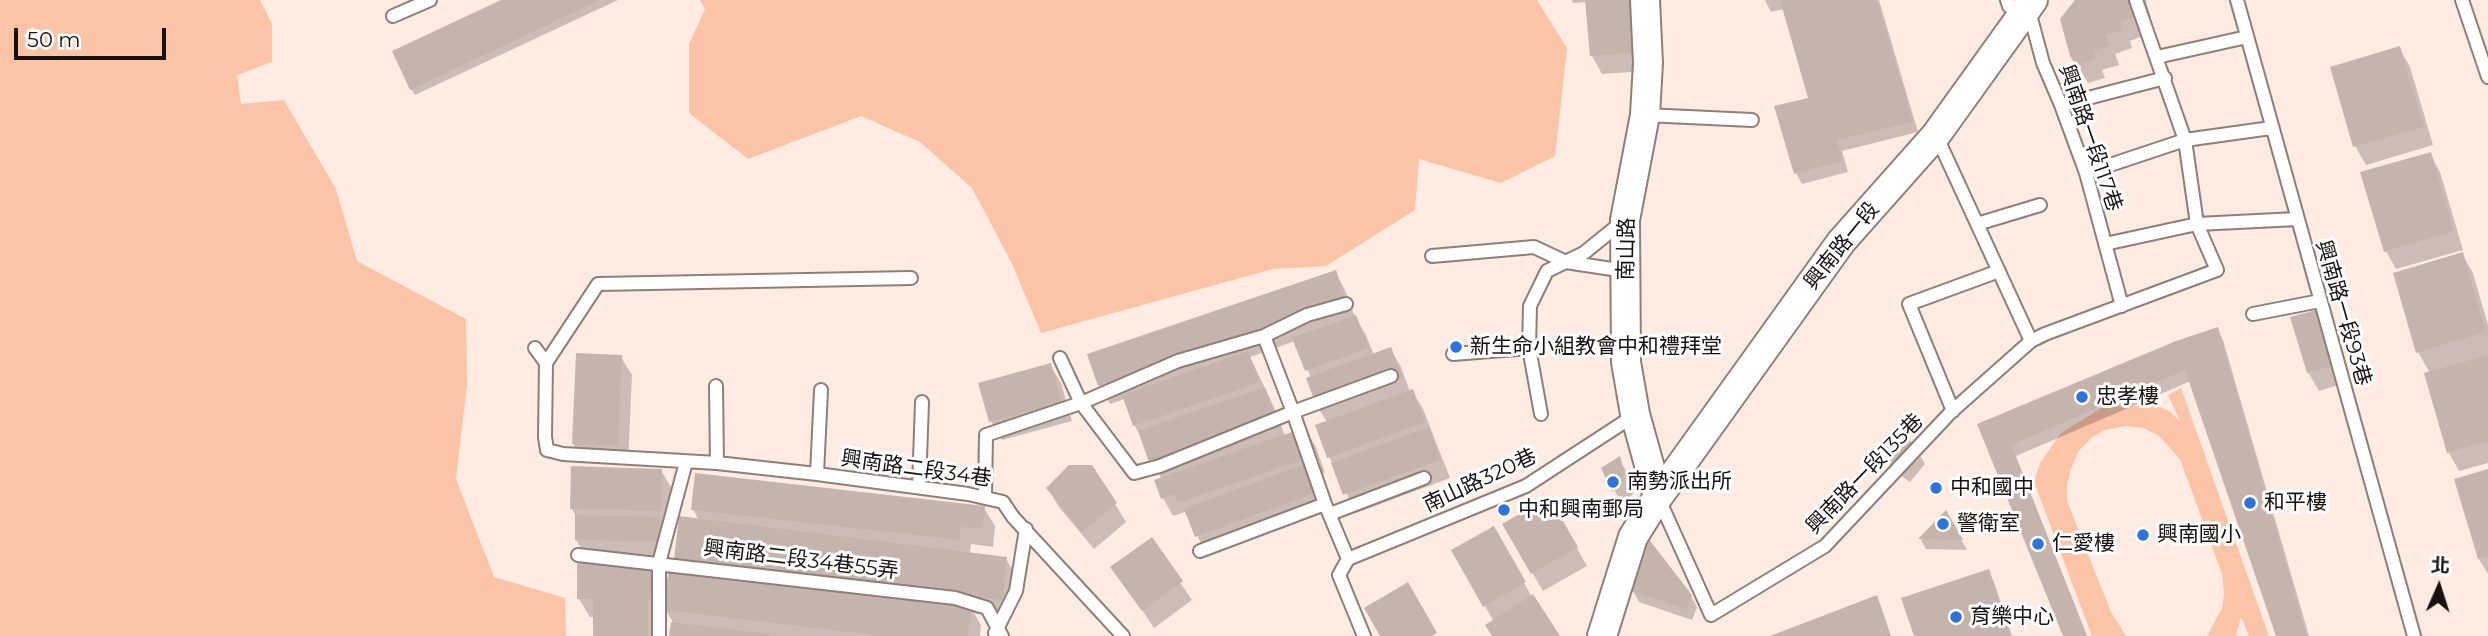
<!DOCTYPE html>
<html>
<head>
<meta charset="utf-8">
<style>
	body { margin:0 }
	#map { position:relative; width:2488px; height:636px; overflow:hidden; background:#feece3; font-family:Montserrat,"Noto Sans TC",sans-serif }
	canvas { display:block }
	.north { position:absolute; left:2404px; top:552px; width:70px; height:70px; -webkit-text-stroke:5px #fff; paint-order:stroke; rotate:3deg; font-size:19px; font-weight:700; line-height:28px; text-align:center; color:#16110e }
	.north::after { content:''; display:block; margin:auto; width:24px; height:32px; background:#16110e; clip-path:polygon(50% 0,100% 100%,50% 72%,0 100%) }
	.scale { position:absolute; left:14px; top:28px; width:152px; height:32px; box-sizing:border-box; border:4px solid #16110e; border-top:0; padding-left:9px; font-size:21px; line-height:24px; white-space:nowrap; color:#16110e; -webkit-text-stroke:5px #fff; paint-order:stroke }
</style>
</head>
<body>
<div id="map">
<canvas width="2488" height="636"></canvas>
<div class="north">北</div>
<div class="scale">50 m</div>
</div>
<script>
const context = document.querySelector('canvas').getContext('2d');
context.lineJoin = 'round';
function fillPath(path, color) { context.fillStyle = color; context.fill(path, 'evenodd'); }
const shape = rows => new Path2D(rows.map(r => 'M' + r).join(''));
function trace(path, color, width, dash) { context.strokeStyle = color; context.lineWidth = width; context.lineCap = dash ? 'butt' : 'round'; context.setLineDash(dash || []); context.stroke(path); }
function drawText(font, color, halo, rows, align = 'center') {
  context.font = font + ' Montserrat,"Noto Sans TC",sans-serif'; context.lineWidth = 6; context.setLineDash([]); context.textBaseline = 'middle'; context.strokeStyle = halo; context.fillStyle = color; for (const [text, x, y, turn = 0] of rows) {
    context.save(); context.translate(x, y); context.rotate((+turn || 0) * Math.PI / 180); context.textAlign = isNaN(turn) ? turn : align; if (halo) context.strokeText(text, 0, 0); context.fillText(text, 0, 0); context.restore();
  }
}
fillPath(shape([
	[0,0,260,0,272,24,272,62,237,75,241,104,284,100,336,189,357,261,466,319,467,384,456,479,494,577,565,598,566,636,0,636],
	[700,0,1537,0,1567,48,1555,156,1501,183,1419,159,1415,210,1326,266,1273,269,1041,333,1012,264,972,188,920,142,861,116,748,159,689,113,689,44,705,9],
	[2181,388,2269,636,2249,636,2241,617,2236,636,2207,636,2222,608,2224,594,2222,574,2180,459,2158,435,2143,428,2125,426,2105,430,2091,438,2078,452,2071,469,2067,485,2067,501,2111,612,2126,636,2092,636,2034,482,2040,463,2061,433,2103,407,2156,405,2169,411,2180,421,2168,395]
]), '#fbc4a7');
fillPath(shape([
	[505,0,618,0,415,95,411,89],
	[1572,0,1640,0,1645,71,1602,74,1592,56,1587,2,1573,3],
	[1765,0,1879,0,1918,132,1842,151,1848,172,1802,184,1796,173,1810,99,1784,9,1771,12],
	[2077,0,2146,0,2154,32,2130,41,2132,48,2115,54,2119,65,2102,70,2105,78,2088,83,2071,55],
	[2399,48,2410,67,2433,145,2366,165,2355,146],
	[2430,154,2440,172,2463,250,2396,269,2386,251],
	[2462,254,2473,273,2488,325,2488,463,2459,471,2449,453,2426,375,2430,373,2418,352],
	[1335,272,1345,290,1355,317,1366,335,1374,355,1390,349,1401,367,1410,392,1412,391,1423,409,1450,478,1356,513,1329,457,1327,422,1319,409,1311,378,1295,341,1250,357,1274,407,1285,436,1305,429,1316,447,1325,473,1319,475,1333,509,1207,555,1185,512,1173,516,1163,498,1162,480,1135,426,1125,399,1110,404,1100,386,1090,355],
	[2319,311,2345,383,2319,391,2308,372],
	[2217,329,2223,340,2309,636,2278,636,2191,381,2016,456,2087,636,2065,636,1979,425],
	[621,357,632,375,628,464,584,462,573,444],
	[1050,365,1061,383,1072,421,1002,440,991,421],
	[1914,446,1925,464,1910,482,1893,470,1883,452],
	[1619,459,1630,477,1634,492,1624,508,1603,469],
	[661,470,672,489,671,529,669,560,657,560,670,582,699,521,693,509,984,508,995,526,993,547,971,544,970,554,1006,559,1017,577,1012,618,974,613,981,625,980,636,671,636,674,624,667,612,667,618,658,618,658,636,594,636,594,617,590,617,579,599,588,559,576,540,577,518,572,509],
	[2488,471,2488,574,2479,559,2456,480],
	[1048,489,1115,504,1126,522,1094,549,1059,507],
	[1549,500,1587,566,1543,591,1504,525],
	[1946,513,1967,550,1926,549,1921,540],
	[1493,528,1532,597,1558,636,1493,636,1494,622,1454,551],
	[1151,540,1192,600,1154,628,1113,567],
	[1988,571,1994,582,2012,636,1916,636],
	[1633,591,1691,596,1697,607,1692,620,1639,602]
]), '#0003');
fillPath(shape([
	[501,0,600,0,410,90,392,51],
	[1585,0,1632,0,1636,53,1590,56],
	[1780,0,1877,0,1913,122,1837,140,1843,161,1794,174,1774,106,1808,98],
	[2075,0,2142,0,2145,13,2121,22,2123,30,2106,35,2109,46,2093,51,2096,59,2076,65,2070,56,2060,19],
	[2400,46,2424,127,2353,147,2330,67],
	[2431,152,2454,231,2384,252,2360,172],
	[2463,252,2486,332,2416,353,2393,273],
	[1336,270,1347,302,1098,386,1087,354],
	[2320,309,2336,365,2307,373,2290,317],
	[1356,315,1369,348,1305,371,1292,338],
	[2218,327,2307,636,2276,636,2185,370,2011,445,2087,636,2063,636,1977,424,2176,341],
	[1391,347,1403,378,1318,410,1306,378],
	[1248,351,1260,382,1133,426,1122,395],
	[576,353,622,355,618,446,572,444],
	[2488,355,2488,441,2447,453,2424,373],
	[1051,363,1062,402,989,422,978,383],
	[1265,387,1276,418,1149,462,1138,431],
	[1413,389,1425,422,1327,458,1315,425],
	[1306,427,1316,455,1178,503,1174,494,1161,499,1154,480],
	[1429,427,1441,460,1343,495,1331,463],
	[1900,432,1915,445,1899,464,1881,452],
	[1620,456,1624,472,1612,492,1601,468],
	[1313,461,1324,490,1195,537,1184,509],
	[1069,465,1092,465,1117,503,1082,532,1046,488],
	[571,466,662,469,661,511,570,509],
	[2488,469,2488,556,2478,559,2454,479],
	[695,473,985,506,983,529,961,527,960,540,691,510],
	[1549,497,1578,547,1531,574,1502,524],
	[1946,510,1963,540,1918,539],
	[575,515,660,517,659,542,575,540],
	[679,516,1007,557,1002,600,674,560],
	[1494,526,1526,582,1483,607,1451,550],
	[1152,537,1183,581,1142,611,1110,567],
	[1648,538,1692,595,1687,610,1631,591],
	[577,557,658,558,657,600,648,600,648,636,593,636,593,599,577,599],
	[669,569,972,605,968,636,881,636,664,610],
	[1989,569,2011,636,1914,636,1901,598],
	[1408,582,1437,633,1432,636,1380,636,1364,608],
	[1533,594,1560,636,1492,636,1485,625],
	[1877,595,1891,636,1770,636,1838,610],
	[671,622,770,634,770,636,669,636]
]), '#c5b4ac');
const service = shape([
	[2007,0,2009,6,2028,7,2043,63,2061,105,2086,173,2122,306],
	[2237,0,2414,636],
	[2462,0,2488,77],
	[393,16,430,0],
	[2157,57,2247,37],
	[2061,105,2165,78],
	[1645,115,1752,120],
	[1936,135,2031,341],
	[2086,173,2185,140,2271,128],
	[1977,224,2040,205],
	[2105,244,2197,224,2297,219],
	[1432,256,1534,247,1566,262,1625,271],
	[2253,314,2320,301],
	[1264,336,1293,412,1325,504,1348,559],
	[535,348,546,363],
	[1453,354,1529,348],
	[1060,358,1081,403,1134,473,1160,466,1293,412,1391,376],
	[546,363,545,437,547,450,563,454,717,463,817,474,968,494,1003,502,1013,517,1123,636],
	[546,363,598,284,911,278],
	[716,386,717,463],
	[1953,411,1909,304,1999,271],
	[1541,414,1529,348,1530,306,1547,271,1584,253,1622,222],
	[817,474,821,390],
	[919,487,922,402],
	[985,497,986,435,1081,403,1178,361,1264,336,1307,315,1346,304],
	[1658,497,1711,615,1825,546,1951,412,2031,341,2045,334,2217,270,2197,224,2185,140,2136,0],
	[1330,514,1424,478],
	[1200,551,1325,504],
	[578,555,955,598,987,608,1002,636],
	[995,633,1016,591,1026,529],
	[659,636,659,563,686,462],
	[1364,636,1339,575,1348,559,1526,486,1635,415]
]);
const tertiary = shape([
	[1645,0,1648,63,1645,115,1625,220,1626,362,1635,414,1658,497],
	[1602,636,1633,537,1658,497,1841,242,1936,135,2033,0]
]);
trace(service, '#8f7f77', 16);
trace(tertiary, '#8f7f77', 32);
trace(service, '#fff', 12);
trace(tertiary, '#fff', 28);
for (const [x, y, r, color] of [
	[1456,347,7,"#2b73df"],
	[2082,397,7,"#2b73df"],
	[1613,482,7,"#2b73df"],
	[1936,488,7,"#2b73df"],
	[2250,503,7,"#2b73df"],
	[1504,510,7,"#2b73df"],
	[1943,524,7,"#2b73df"],
	[2143,535,7,"#2b73df"],
	[2038,544,7,"#2b73df"],
	[1956,617,7,"#2b73df"]
]) { const dot = new Path2D(); dot.arc(x, y, r, 0, 2 * Math.PI); context.fillStyle = color; context.fill(dot); trace(dot, '#fff', 2.5); }
drawText('21px', '#16110e', '#fff', [
	["興南路一段117巷",2090,138,71],
	["興南路一段",1842,246,-51],
	["南山路",1627,249,-89],
	["興南路一段93巷",2343,313,74],
	["興南路二段34巷",916,469,8],
	["興南路一段135巷",1865,474,-46],
	["南山路320巷",1480,481,-25],
	["興南路二段34巷55弄",801,560,7]
]);
drawText('21px', '#16110e', '#fff', [
	["新生命小組教會中和禮拜堂",1470,347],
	["忠孝樓",2096,397],
	["南勢派出所",1627,482],
	["中和國中",1950,488],
	["和平樓",2264,503],
	["中和興南郵局",1518,510],
	["警衛室",1957,524],
	["興南國小",2157,535],
	["仁愛樓",2052,544],
	["育樂中心",1970,617]
], 'left');
</script>
</body>
</html>
